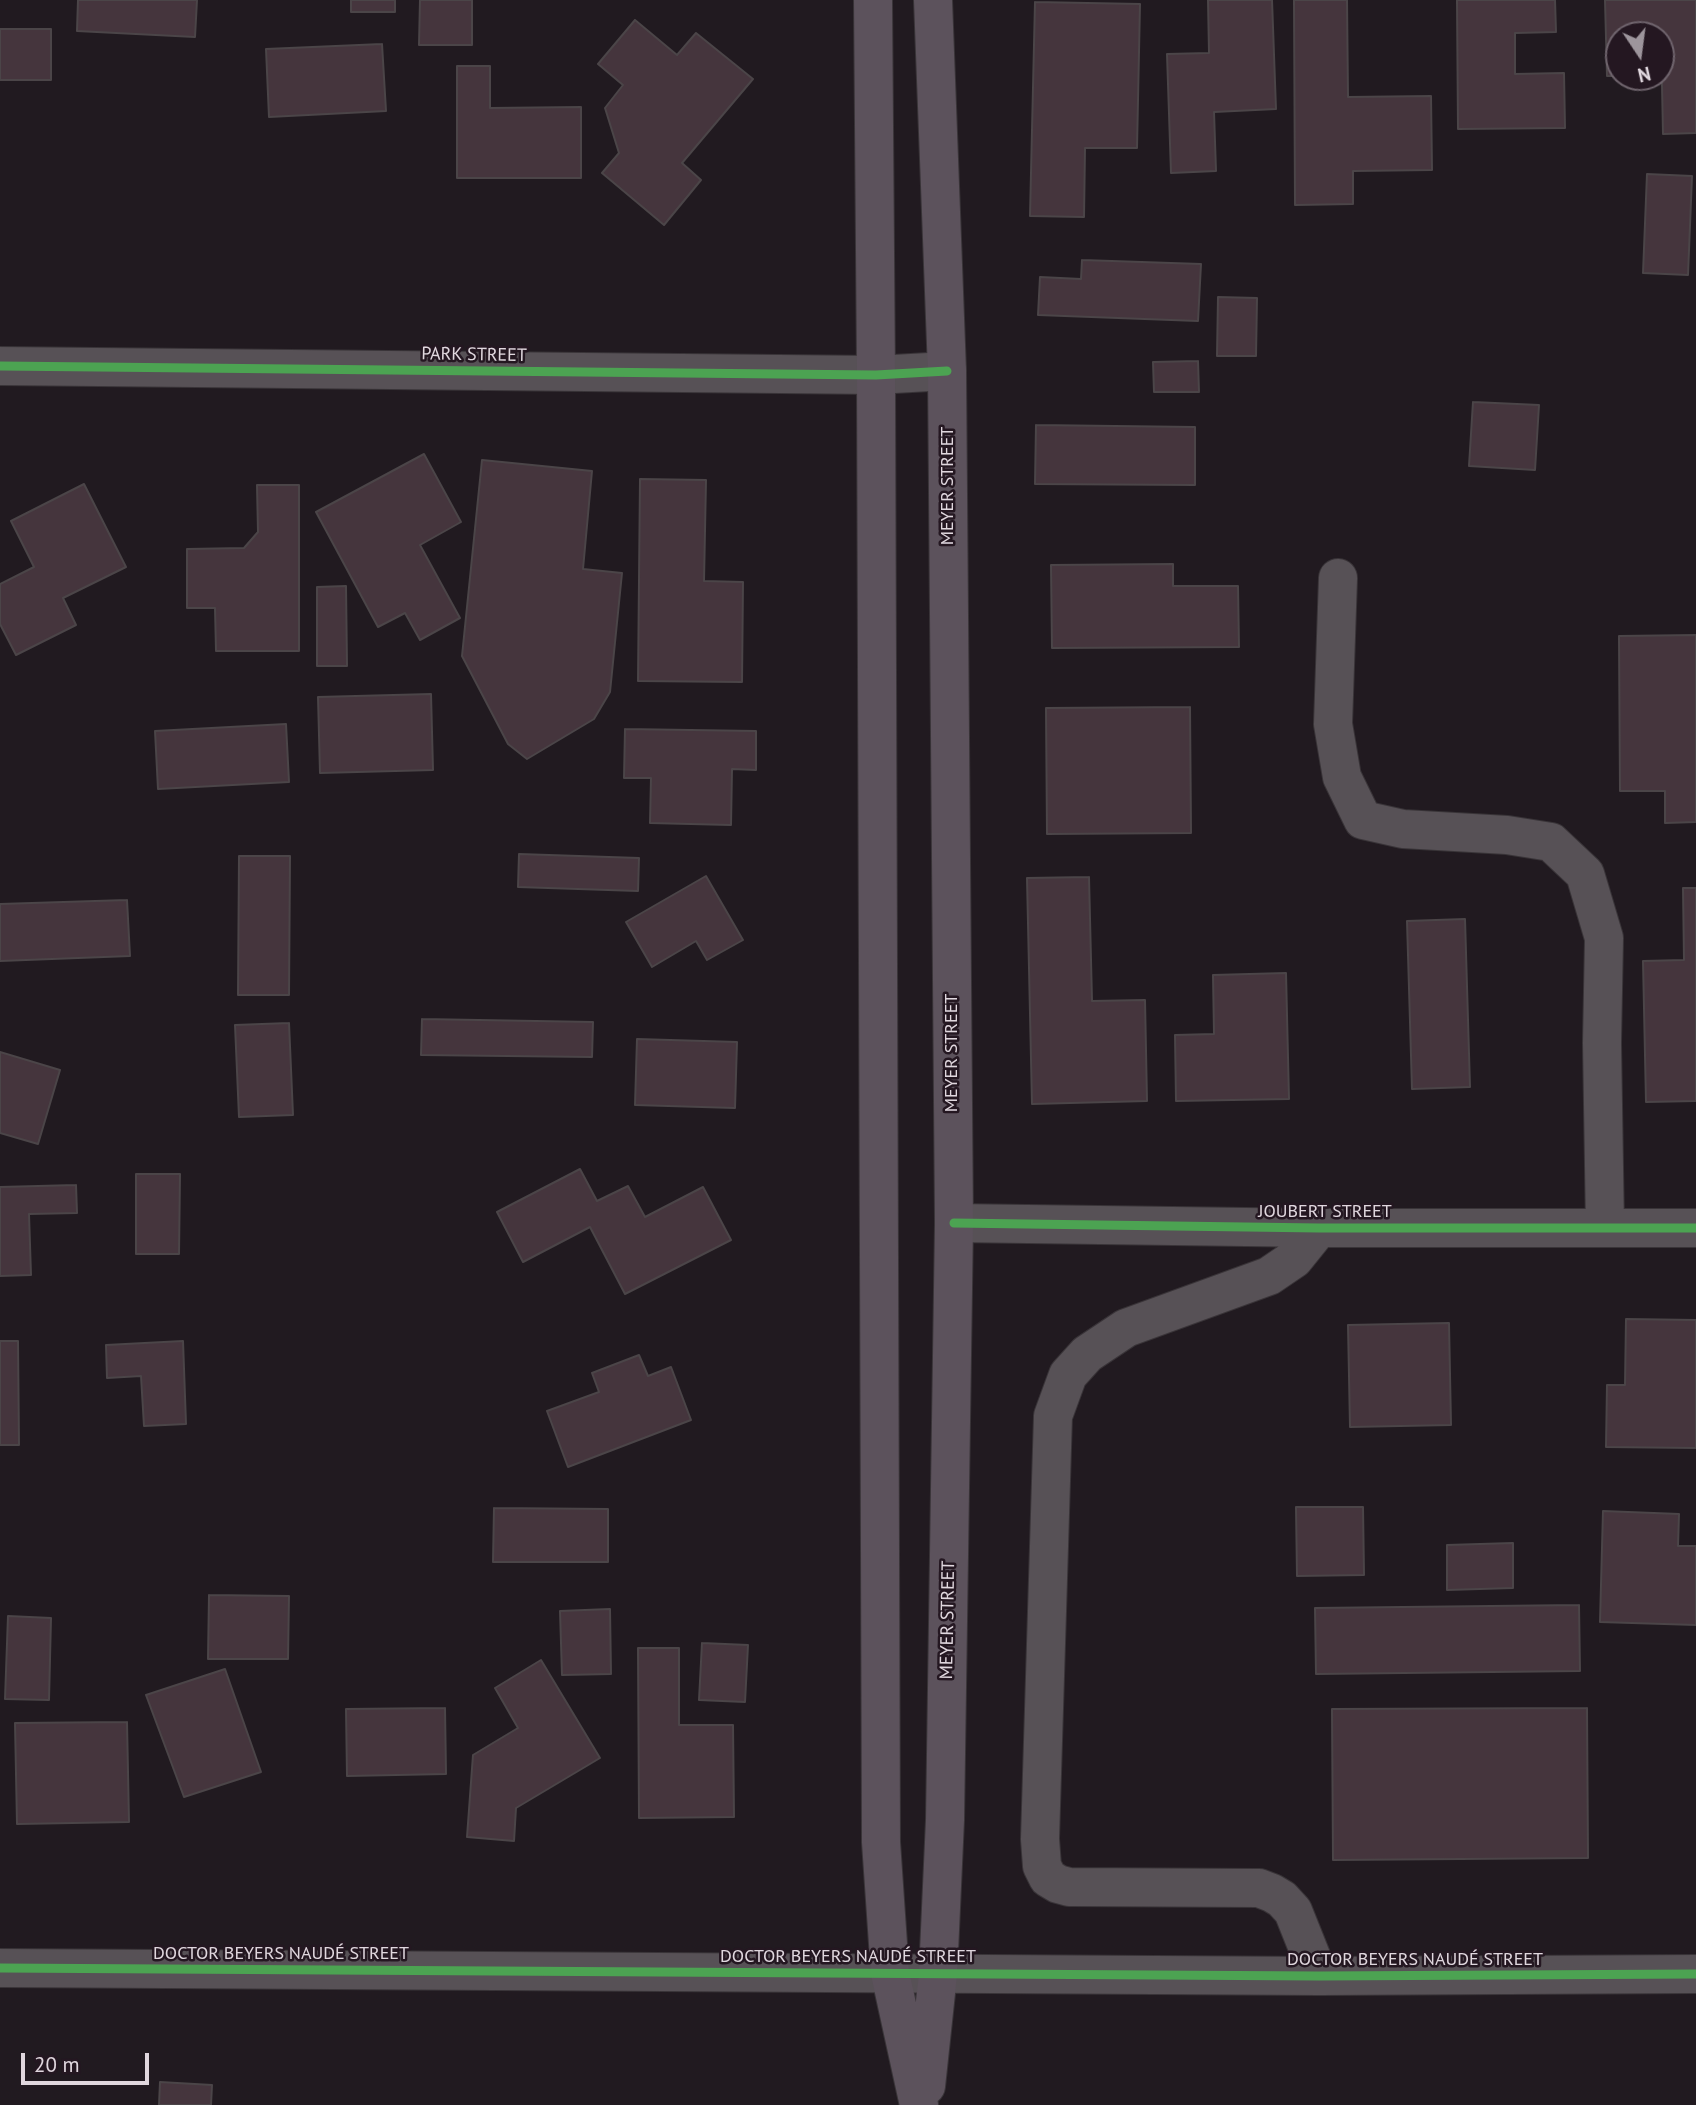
<!DOCTYPE html>
<html>
<head>
<meta charset="utf-8">
<style>
	body { margin:0 }
	#map { position:relative; width:1696px; height:2105px; overflow:hidden; background:#211a20; font-family:"PT Sans",sans-serif }
	canvas { display:block }
	.north { position:absolute; left:1605px; top:21px; width:70px; height:70px; box-sizing:border-box; background:#241721; border:2px solid #6f646d; border-radius:50%; rotate:167deg; font-size:19px; font-weight:700; line-height:28px; text-align:center; color:#e0d7de }
	.north::after { content:''; display:block; margin:auto; width:24px; height:32px; background:#9d959c; clip-path:polygon(50% 0,100% 100%,50% 72%,0 100%) }
	.scale { position:absolute; left:21px; top:2053px; width:128px; height:32px; box-sizing:border-box; border:4px solid #e0d7de; border-top:0; padding-left:9px; font-size:21px; line-height:24px; white-space:nowrap; color:#e0d7de; -webkit-text-stroke:5px #241721; paint-order:stroke }
</style>
</head>
<body>
<div id="map">
<canvas width="1696" height="2105"></canvas>
<div class="north">N</div>
<div class="scale">20 m</div>
</div>
<script>
const context = document.querySelector('canvas').getContext('2d');
context.lineJoin = 'round';
function fillPath(path, color) { context.fillStyle = color; context.fill(path, 'evenodd'); }
const shape = rows => new Path2D(rows.map(r => 'M' + r).join(''));
function trace(path, color, width, dash) { context.strokeStyle = color; context.lineWidth = width; context.lineCap = dash ? 'butt' : 'round'; context.setLineDash(dash || []); context.stroke(path); }
function drawText(font, color, halo, rows, align = 'center') {
  context.font = font + ' "PT Sans",sans-serif'; context.lineWidth = 5; context.setLineDash([]); context.textBaseline = 'middle'; context.strokeStyle = halo; context.fillStyle = color; for (const [text, x, y, turn = 0] of rows) {
    context.save(); context.translate(x, y); context.rotate((+turn || 0) * Math.PI / 180); context.textAlign = isNaN(turn) ? turn : align; if (halo) context.strokeText(text, 0, 0); context.fillText(text, 0, 0); context.restore();
  }
}
const building = shape([
	[78,0,197,0,195,37,77,31,78,0],
	[351,0,395,0,395,12,351,12,351,0],
	[420,0,472,0,472,45,419,45,420,0],
	[1208,0,1272,0,1276,109,1214,112,1216,171,1171,173,1167,54,1209,53,1208,0],
	[1294,0,1347,0,1348,97,1431,96,1432,170,1353,171,1353,204,1295,205,1294,0],
	[1457,0,1555,0,1556,32,1515,33,1515,74,1564,73,1565,128,1458,129,1457,0],
	[1605,0,1696,0,1696,133,1663,134,1661,35,1619,35,1619,76,1607,76,1605,0],
	[1035,2,1140,4,1137,148,1085,148,1084,217,1030,216,1035,2],
	[635,20,677,55,696,33,753,79,682,163,701,180,664,225,602,173,619,153,605,108,623,85,598,64,635,20],
	[0,29,51,29,51,80,0,80,0,29],
	[382,44,386,111,269,117,266,49,382,44],
	[457,66,490,66,490,108,581,107,581,178,457,178,457,66],
	[1647,174,1692,176,1688,275,1643,273,1647,174],
	[1082,260,1201,264,1198,321,1038,315,1040,277,1081,279,1082,260],
	[1218,297,1257,298,1256,356,1217,356,1218,297],
	[1198,361,1199,392,1154,392,1153,362,1198,361],
	[1473,402,1539,405,1535,470,1469,466,1473,402],
	[1036,425,1195,427,1195,485,1035,484,1036,425],
	[424,454,461,522,420,545,460,618,420,640,405,613,378,627,316,512,424,454],
	[482,460,592,471,583,569,622,573,610,692,594,719,527,759,508,744,462,656,482,460],
	[640,479,706,480,704,581,743,582,742,682,638,681,640,479],
	[84,484,126,567,63,598,76,625,16,655,0,624,0,584,34,567,11,521,84,484],
	[257,485,299,485,299,651,216,651,215,608,187,608,187,549,244,548,258,532,257,485],
	[1173,564,1173,586,1238,586,1239,647,1052,648,1051,565,1173,564],
	[346,586,347,666,317,666,317,587,346,586],
	[1696,635,1696,822,1665,823,1665,791,1620,791,1619,636,1696,635],
	[431,694,433,770,320,773,318,697,431,694],
	[1190,707,1191,833,1047,834,1046,708,1190,707],
	[286,724,289,782,158,789,155,731,286,724],
	[625,729,756,731,756,770,732,769,731,825,650,823,651,778,624,778,625,729],
	[519,854,639,858,638,891,518,887,519,854],
	[239,856,290,856,289,995,238,995,239,856],
	[706,876,743,940,707,960,696,941,652,967,626,922,706,876],
	[1089,877,1092,1001,1145,1000,1147,1101,1032,1104,1027,878,1089,877],
	[1683,888,1696,888,1696,1101,1646,1102,1643,961,1684,960,1683,888],
	[127,900,130,956,0,961,0,904,127,900],
	[1465,919,1470,1087,1412,1089,1407,921,1465,919],
	[1286,973,1289,1099,1176,1101,1175,1035,1214,1034,1213,975,1286,973],
	[422,1019,593,1022,592,1057,421,1055,422,1019],
	[289,1023,293,1115,239,1117,235,1025,289,1023],
	[637,1039,737,1042,735,1108,635,1105,637,1039],
	[0,1052,60,1070,38,1144,0,1133,0,1052],
	[580,1169,597,1201,628,1186,645,1217,703,1187,731,1240,625,1294,590,1227,523,1262,497,1212,580,1169],
	[136,1174,180,1174,179,1254,136,1254,136,1174],
	[76,1185,77,1213,29,1214,31,1275,0,1276,0,1187,76,1185],
	[1626,1319,1696,1320,1696,1448,1606,1447,1607,1385,1625,1385,1626,1319],
	[1449,1323,1451,1425,1350,1427,1348,1325,1449,1323],
	[0,1341,18,1341,19,1445,0,1445,0,1341],
	[183,1341,186,1424,144,1426,141,1376,107,1378,106,1345,183,1341],
	[639,1355,648,1376,671,1367,691,1420,568,1467,547,1411,599,1392,592,1373,639,1355],
	[1296,1507,1363,1507,1364,1575,1297,1576,1296,1507],
	[494,1508,608,1509,608,1562,493,1562,494,1508],
	[1603,1511,1679,1514,1678,1546,1696,1546,1696,1625,1600,1622,1603,1511],
	[1513,1543,1513,1588,1447,1590,1447,1545,1513,1543],
	[209,1595,289,1596,288,1659,208,1659,209,1595],
	[1579,1605,1580,1671,1316,1674,1315,1608,1579,1605],
	[610,1609,611,1674,562,1675,560,1611,610,1609],
	[8,1616,51,1618,49,1700,5,1699,8,1616],
	[702,1643,748,1645,745,1702,699,1700,702,1643],
	[638,1648,679,1648,679,1725,733,1725,734,1817,639,1818,638,1648],
	[541,1660,600,1758,516,1808,514,1841,467,1837,473,1755,518,1728,495,1688,541,1660],
	[225,1669,261,1772,184,1797,146,1695,225,1669],
	[445,1708,446,1774,347,1776,346,1709,445,1708],
	[1587,1708,1588,1858,1333,1860,1332,1709,1587,1708],
	[127,1722,129,1822,17,1824,15,1723,127,1722],
	[160,2082,212,2085,211,2105,159,2105,160,2082]
]);
fillPath(building, '#45353d');
trace(building, '#4b4548', 2);
const minor = shape([
	[0,366,876,375,947,371],
	[1338,578,1333,724,1342,777,1363,820,1403,829,1507,835,1551,842,1585,874,1604,938,1602,1043,1605,1228],
	[954,1223,1319,1228,1696,1228],
	[0,1968,1319,1976,1696,1974],
	[1319,1976,1293,1911,1282,1899,1272,1893,1259,1888,1069,1887,1058,1884,1048,1878,1042,1866,1040,1839,1053,1416,1068,1375,1087,1354,1126,1328,1269,1276,1294,1259,1319,1228]
]);
const major = shape([
	[873,0,876,375,881,1842,890,1973,919,2105],
	[926,2086,938,1974,945,1820,954,1223,947,371,933,0]
]);
trace(minor, '#393438', 40);
trace(major, '#393438', 40);
trace(minor, '#575156', 38);
trace(major, '#5c525c', 38);
trace(shape([
	[0,366,876,375,947,371],
	[954,1223,1319,1228,1696,1228],
	[0,1968,1319,1976,1696,1974]
]), '#4ca352', 9);
drawText('18px', '#e0d7de', '#241721', [
	["PARK STREET",474,355,1],
	["MEYER STREET",948,486,-90],
	["MEYER STREET",952,1053,-90],
	["JOUBERT STREET",1325,1212],
	["MEYER STREET",948,1620,-89],
	["DOCTOR BEYERS NAUDÉ STREET",281,1954],
	["DOCTOR BEYERS NAUDÉ STREET",848,1957],
	["DOCTOR BEYERS NAUDÉ STREET",1415,1960]
]);
</script>
</body>
</html>
